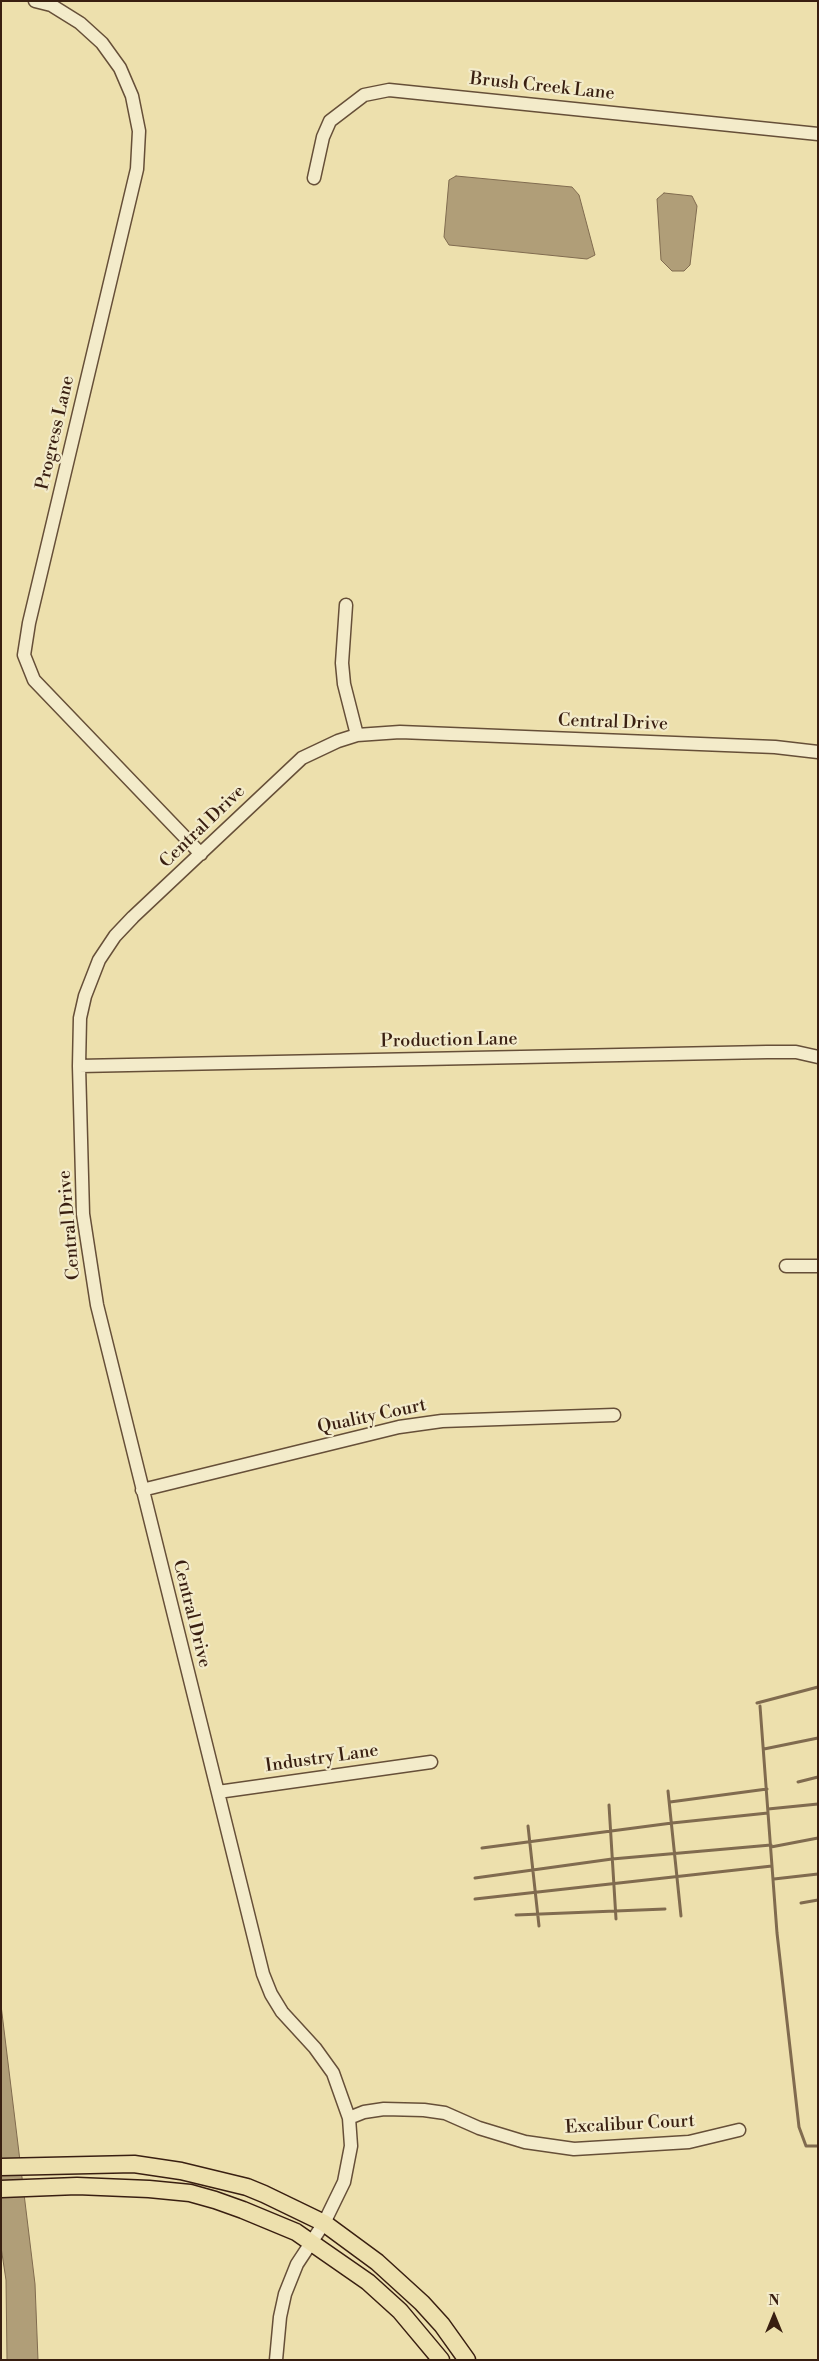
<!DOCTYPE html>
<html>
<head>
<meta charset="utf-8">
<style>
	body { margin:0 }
	#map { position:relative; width:819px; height:2361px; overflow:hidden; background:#ede0ad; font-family:"Libre Bodoni",serif }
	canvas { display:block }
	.frame { position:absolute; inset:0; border:2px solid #391f11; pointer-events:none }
	.north { position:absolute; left:749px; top:2291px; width:50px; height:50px; -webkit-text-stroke:4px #f3ebca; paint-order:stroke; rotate:0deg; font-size:14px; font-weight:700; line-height:20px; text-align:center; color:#391f11 }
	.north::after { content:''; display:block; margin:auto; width:18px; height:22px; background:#391f11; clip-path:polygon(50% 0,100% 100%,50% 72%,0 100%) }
</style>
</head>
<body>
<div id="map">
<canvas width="819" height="2361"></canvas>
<div class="frame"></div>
<div class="north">N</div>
</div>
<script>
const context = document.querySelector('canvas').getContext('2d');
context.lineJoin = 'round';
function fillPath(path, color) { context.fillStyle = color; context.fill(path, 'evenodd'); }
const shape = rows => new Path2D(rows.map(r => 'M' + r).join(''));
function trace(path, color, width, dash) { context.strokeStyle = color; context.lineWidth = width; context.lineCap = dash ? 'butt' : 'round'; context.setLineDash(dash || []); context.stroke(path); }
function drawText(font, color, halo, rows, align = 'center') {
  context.font = font + ' "Libre Bodoni",serif'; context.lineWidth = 4.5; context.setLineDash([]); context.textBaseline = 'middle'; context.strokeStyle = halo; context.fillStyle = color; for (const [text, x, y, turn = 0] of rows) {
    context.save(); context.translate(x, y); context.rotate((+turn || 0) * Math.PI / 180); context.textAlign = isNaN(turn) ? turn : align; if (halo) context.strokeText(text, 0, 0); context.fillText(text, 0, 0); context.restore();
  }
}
const water = shape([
	[456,176,572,187,579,195,595,255,587,259,449,245,444,237,449,180,456,176],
	[664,193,692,196,697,206,690,265,684,271,672,271,661,260,657,199,664,193],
	[1,2005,35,2284,38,2360,7,2360,6,2280,1,2247,1,2005]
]);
fillPath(water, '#b09e78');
trace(water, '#806b4f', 1);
trace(shape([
	[757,1703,818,1687],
	[760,1706,777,1933,799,2127,806,2146,818,2146],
	[764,1749,818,1738],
	[798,1782,818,1777],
	[668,1791,681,1916],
	[670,1802,767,1789],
	[609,1805,616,1919],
	[768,1809,818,1804],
	[528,1826,539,1926],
	[771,1847,818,1838],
	[482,1848,672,1823,768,1813],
	[475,1878,612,1859,771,1845],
	[774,1879,818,1874],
	[475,1899,772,1866],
	[801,1903,818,1900],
	[516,1915,665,1909]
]), '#806b4f', 3);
const minor = shape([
	[35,1,51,5,80,23,102,43,120,68,132,96,139,131,137,169,29,623,24,655,34,680,201,854],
	[314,178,323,137,330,121,364,95,389,90,818,134],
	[346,605,342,663,344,684,357,735],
	[79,1066,767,1052,796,1052,818,1057],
	[786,1266,818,1266],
	[142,1490,399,1427,442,1421,614,1415],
	[218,1792,431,1762],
	[349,2118,364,2112,384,2109,424,2110,445,2113,479,2128,525,2142,574,2149,689,2142,739,2130],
	[276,2360,280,2317,285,2294,297,2264,324,2223,344,2182,351,2146,349,2118,333,2073,315,2048,282,2012,271,1994,263,1974,97,1305,83,1214,79,1066,80,1018,85,996,99,960,115,936,133,917,302,758,338,741,357,735,400,732,775,747,818,752]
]);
const major = shape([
	[1,2167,134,2164,181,2171,247,2187,264,2194,324,2223,377,2262,422,2303,442,2325,467,2360],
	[1,2189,77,2186,149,2189,190,2193,215,2200,243,2210,296,2232,368,2282,400,2311,441,2360]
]);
trace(minor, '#664f38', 15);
trace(major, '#391f11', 19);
trace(minor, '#f3ebca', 12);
trace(major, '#ede0ad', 16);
drawText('18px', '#391f11', '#f3ebca', [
	["Brush Creek Lane",542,87,6],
	["Progress Lane",56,433,-77],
	["Central Drive",613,723,2],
	["Central Drive",203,827,-44],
	["Production Lane",449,1041,-1],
	["Central Drive",70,1225,-95],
	["Quality Court",372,1417,-12],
	["Central Drive",191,1614,76],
	["Industry Lane",322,1759,-8],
	["Excalibur Court",630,2125,-3]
]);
</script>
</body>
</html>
